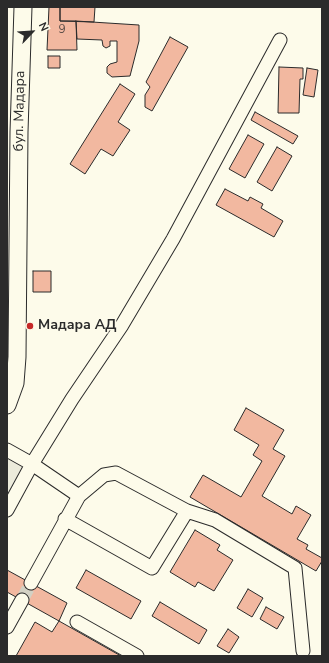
<!DOCTYPE html>
<html>
<head>
<meta charset="utf-8">
<style>
	body { margin:0 }
	#map { position:relative; width:329px; height:663px; overflow:hidden; background:#fdfbea; font-family:"Nunito Sans",sans-serif }
	canvas { display:block }
	.frame { position:absolute; inset:0; border:8px solid #2b2b2b; pointer-events:none }
	.north { position:absolute; left:12px; top:12px; width:40px; height:40px; -webkit-text-stroke:3px #fdfbea; paint-order:stroke; rotate:65deg; font-size:11px; font-weight:700; line-height:16px; text-align:center; color:#2b2b2b }
	.north::after { content:''; display:block; margin:auto; width:14px; height:18px; background:#2b2b2b; clip-path:polygon(50% 0,100% 100%,50% 72%,0 100%) }
</style>
</head>
<body>
<div id="map">
<canvas width="329" height="663"></canvas>
<div class="frame"></div>
<div class="north">N</div>
</div>
<script>
const context = document.querySelector('canvas').getContext('2d');
context.lineJoin = 'round';
function fillPath(path, color) { context.fillStyle = color; context.fill(path, 'evenodd'); }
const shape = rows => new Path2D(rows.map(r => 'M' + r).join(''));
function trace(path, color, width, dash) { context.strokeStyle = color; context.lineWidth = width; context.lineCap = dash ? 'butt' : 'round'; context.setLineDash(dash || []); context.stroke(path); }
function drawText(font, color, halo, rows, align = 'center') {
  context.font = font + ' "Nunito Sans",sans-serif'; context.lineWidth = 3; context.setLineDash([]); context.textBaseline = 'middle'; context.strokeStyle = halo; context.fillStyle = color; for (const [text, x, y, turn = 0] of rows) {
    context.save(); context.translate(x, y); context.rotate((+turn || 0) * Math.PI / 180); context.textAlign = isNaN(turn) ? turn : align; if (halo) context.strokeText(text, 0, 0); context.fillText(text, 0, 0); context.restore();
  }
}
const green = shape([
	[7,450,32,464,7,510,7,450]
]);
fillPath(green, '#ecebdb');
trace(green, '#74746e', 1);
const building = shape([
	[49,7,60,7,60,21,76,21,77,50,47,50,49,7],
	[60,7,95,7,94,22,60,21,60,7],
	[76,21,139,25,139,41,130,76,112,77,107,73,107,67,110,64,117,62,117,41,110,41,110,46,106,48,103,46,102,40,77,39,76,21],
	[170,37,188,47,152,111,145,107,145,95,150,87,146,82,170,37],
	[48,56,60,56,60,68,48,68,48,56],
	[279,67,303,68,303,79,300,79,299,113,278,113,279,67],
	[307,68,318,70,314,97,303,95,307,68],
	[120,84,135,94,118,122,130,130,113,156,101,149,85,174,70,164,120,84],
	[255,112,298,136,293,144,251,120,255,112],
	[248,135,264,144,245,178,229,169,248,135],
	[277,147,292,156,272,191,257,182,277,147],
	[225,189,248,201,250,197,263,204,261,208,283,221,274,237,216,205,225,189],
	[33,271,51,271,51,292,33,292,33,271],
	[246,408,284,430,273,449,285,456,262,496,292,514,296,506,311,515,297,539,308,545,306,549,322,558,322,561,316,571,190,497,203,475,241,497,262,461,253,455,259,445,234,430,246,408],
	[195,530,220,545,217,550,233,560,214,591,198,582,195,587,170,572,195,530],
	[7,570,67,603,59,621,7,592,7,570],
	[86,570,141,601,131,619,76,588,86,570],
	[248,589,263,598,252,617,237,608,248,589],
	[160,602,207,630,199,644,152,616,160,602],
	[266,607,284,617,277,629,260,619,266,607],
	[59,621,121,656,16,656,35,622,52,632,59,621],
	[228,629,239,637,229,653,217,646,228,629]
]);
fillPath(building, '#f2b8a0');
trace(building, '#2b2b2b', 1);
trace(shape([
	[22,600,31,583]
]), '#d3d1c4', 13, [13, 6]);
const minor = shape([
	[7,450,32,464,79,496,31,583],
	[79,496,104,475,116,473,187,511,215,520,295,568,303,651],
	[7,510,32,464,72,399,122,325,173,239,280,40],
	[65,519,152,568,187,511],
	[77,622,137,656],
	[7,627,22,600]
]);
const major = shape([
	[7,405,15,383,17,357,19,132,23,7]
]);
trace(minor, '#2b2b2b', 15);
trace(major, '#2b2b2b', 19);
trace(minor, '#fdfbea', 13);
trace(major, '#fdfbea', 17);
for (const [x, y, r, color] of [
	[30,326,4,"#c62828"]
]) { const dot = new Path2D(); dot.arc(x, y, r, 0, 2 * Math.PI); context.fillStyle = color; context.fill(dot); trace(dot, '#fdfbea', 1.5); }
drawText('12px', '#5d4e48', null, [
	["9",62,30]
]);
drawText('14px', '#2b2b2b', '#fdfbea', [
	["бул. Мадара",20,111,-89]
]);
drawText('bold 14px', '#2b2b2b', '#fdfbea', [
	["Мадара АД",38,326]
], 'left');
</script>
</body>
</html>
